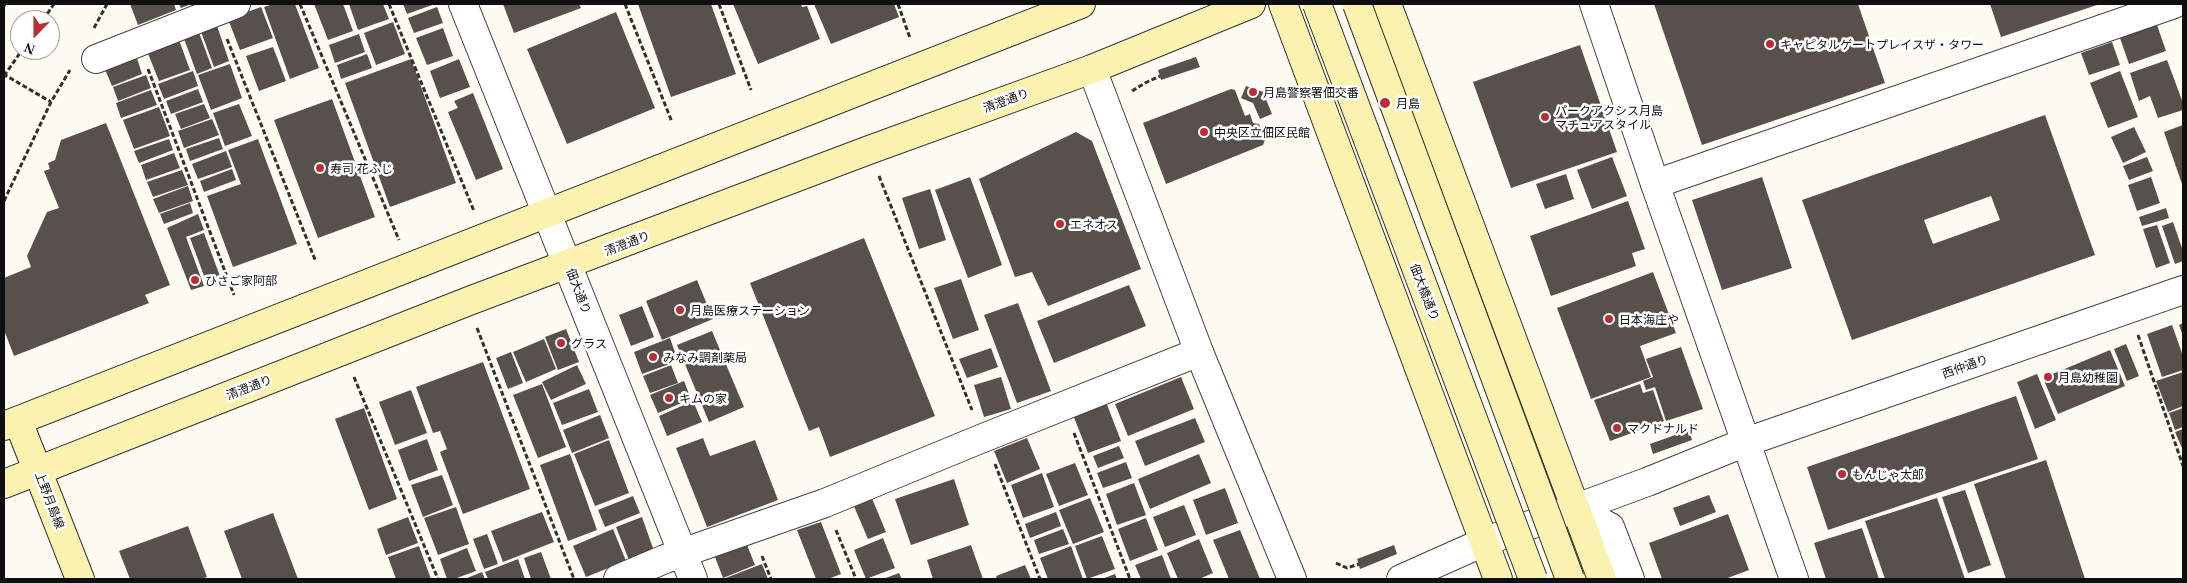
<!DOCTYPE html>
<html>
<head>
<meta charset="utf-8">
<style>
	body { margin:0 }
	#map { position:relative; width:2187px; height:583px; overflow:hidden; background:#fefcf2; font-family:Georgia,serif }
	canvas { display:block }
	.frame { position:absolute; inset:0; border:5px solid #0f0f0f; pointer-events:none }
	.north { position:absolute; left:10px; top:10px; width:50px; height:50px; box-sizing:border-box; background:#fff; border:1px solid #9f9f9f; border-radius:50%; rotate:202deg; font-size:14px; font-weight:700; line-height:20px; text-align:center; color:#0f0f0f }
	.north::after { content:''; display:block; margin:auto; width:18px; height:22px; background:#b92d35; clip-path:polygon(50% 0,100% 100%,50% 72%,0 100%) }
</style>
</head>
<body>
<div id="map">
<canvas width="2187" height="583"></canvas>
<div class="frame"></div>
<div class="north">N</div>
</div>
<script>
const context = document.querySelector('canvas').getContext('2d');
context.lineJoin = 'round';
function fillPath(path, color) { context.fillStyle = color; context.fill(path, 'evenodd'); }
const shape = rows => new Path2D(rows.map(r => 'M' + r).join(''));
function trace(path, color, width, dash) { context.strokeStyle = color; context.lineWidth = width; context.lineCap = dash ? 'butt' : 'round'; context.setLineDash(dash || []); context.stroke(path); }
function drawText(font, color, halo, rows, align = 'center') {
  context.font = font + ' Georgia,"Noto Sans JP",serif'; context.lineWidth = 5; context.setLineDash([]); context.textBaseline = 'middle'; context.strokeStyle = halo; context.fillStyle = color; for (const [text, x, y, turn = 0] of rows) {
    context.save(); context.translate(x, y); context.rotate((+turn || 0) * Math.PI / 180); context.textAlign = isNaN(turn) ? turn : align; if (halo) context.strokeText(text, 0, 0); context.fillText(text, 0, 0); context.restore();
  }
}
fillPath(shape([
	[130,4,174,4,176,10,138,25],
	[179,4,191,4,181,8],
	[273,4,295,4,319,68,290,79,264,7],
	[314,4,343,4,353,31,328,40],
	[349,4,383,4,389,19,358,30],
	[403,4,435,4,407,14],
	[503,4,579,4,581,8,514,33],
	[638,4,711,4,736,74,671,97],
	[733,4,801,4,802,7,807,6,820,39,758,64],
	[814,4,894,4,899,17,831,44],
	[1654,4,1858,4,1885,83,1702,145],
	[1990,4,2100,4,2001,37],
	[261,7,273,38,240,50,228,19],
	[437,7,443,23,414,33,408,18],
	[616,12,655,108,567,144,527,49],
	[393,22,405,54,376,65,364,33],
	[216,23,229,61,214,67,200,29],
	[2157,25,2166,51,2129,64,2120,38],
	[443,28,453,56,427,65,416,38],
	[198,30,212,68,197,74,183,36],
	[359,34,365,52,335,63,329,45],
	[179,40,190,70,159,81,147,51],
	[2112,42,2120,65,2089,75,2081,53],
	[1580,45,1617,152,1511,188,1473,82],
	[273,47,286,81,259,91,246,56],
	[367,54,372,68,341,79,337,65],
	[136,55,142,74,112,86,104,67],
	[1196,57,1200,67,1161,80,1158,70],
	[411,59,456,183,390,207,345,83],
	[459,59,470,87,440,98,430,71],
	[2167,60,2183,103,2183,110,2158,118,2150,96,2139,101,2130,73],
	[230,64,242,98,211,110,198,75],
	[193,71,198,86,164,99,158,84],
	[2120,71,2138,117,2108,128,2090,83],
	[146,75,151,88,118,101,113,87],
	[1246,86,1263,92,1272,114,1260,119,1253,103,1241,98],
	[198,89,203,102,171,114,166,101],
	[1231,89,1235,90,1245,116,1250,114,1253,123,1259,124,1265,140,1263,145,1166,184,1143,123],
	[151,90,157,105,121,118,116,103],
	[473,93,503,169,476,180,448,112,458,108,454,101],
	[332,99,375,217,318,238,274,120],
	[204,104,210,118,181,129,175,114],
	[239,104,252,136,225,146,213,113],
	[159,107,170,136,134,149,123,120],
	[2045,115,2095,255,1852,340,1802,200],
	[1991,196,2000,220,1933,244,1924,220],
	[212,119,219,135,184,148,178,131],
	[106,123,170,285,145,295,149,303,14,356,4,330,4,278,31,267,27,256,47,212,59,208,44,171,50,169,48,163,55,160,61,140],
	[2183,125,2183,187,2164,132],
	[2134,127,2146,152,2123,163,2111,137],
	[1076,132,1092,141,1141,269,1048,306,1032,272,1015,277,979,179],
	[219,138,223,149,190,161,186,149],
	[169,139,173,150,139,163,134,151],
	[258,139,297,244,233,267,207,196,241,184,228,150],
	[226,151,232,167,198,179,192,164],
	[174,153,180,168,146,180,141,165],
	[1612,157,1627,196,1592,209,1577,170],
	[2147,157,2153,171,2129,180,2123,166],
	[232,169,236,180,204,192,200,181],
	[182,170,188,185,153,197,147,182],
	[1566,174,1574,199,1545,209,1536,184],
	[970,177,1002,265,968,278,935,190],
	[1762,177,1792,268,1722,290,1692,200],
	[2151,177,2160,203,2137,211,2128,185],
	[188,186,193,201,159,213,153,199],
	[930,189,946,240,919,249,902,198],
	[1628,201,1645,249,1632,253,1636,266,1551,296,1530,236],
	[190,203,193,213,164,224,160,214],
	[2166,208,2169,218,2142,226,2139,217],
	[198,214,204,230,186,237,204,286,191,290,167,228],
	[2173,222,2183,251,2183,261,2175,264,2162,226],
	[2157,225,2170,263,2156,268,2143,229],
	[204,233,221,279,207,284,190,238],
	[864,238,935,416,830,457,819,427,809,431,750,283],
	[1653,272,1676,333,1640,346,1651,377,1591,399,1557,308],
	[961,279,979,330,953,339,934,288],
	[697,280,713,319,662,340,646,301],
	[1129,285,1146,326,1054,363,1037,321],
	[1018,303,1051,391,1017,403,984,315],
	[642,306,654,337,631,346,619,315],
	[2183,323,2183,336,2179,325],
	[2172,325,2183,356,2183,370,2162,377,2147,334],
	[566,329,579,362,558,370,545,337],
	[712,331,744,407,709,422,677,345],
	[670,338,678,361,642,374,634,352],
	[544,339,556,369,526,382,513,352],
	[2126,344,2139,376,2127,381,2114,349],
	[1681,347,1703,409,1666,421,1655,387,1646,390,1643,381,1653,377,1646,359],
	[991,348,998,367,967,378,959,359],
	[2110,350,2125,386,2058,414,2043,378],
	[511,352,523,383,508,389,496,358],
	[483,362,530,489,463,514,440,452,447,449,440,431,433,433,416,387],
	[577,365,586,384,551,400,542,382],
	[671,365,678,383,650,393,643,376],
	[2183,372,2183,406,2168,412,2156,381],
	[2037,374,2056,420,2035,429,2017,382],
	[1001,377,1011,409,984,417,974,385],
	[1181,377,1194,409,1128,436,1115,404],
	[684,381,691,399,658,413,650,395],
	[542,384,566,447,538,458,513,395],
	[1640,384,1643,393,1653,390,1664,421,1610,441,1594,400],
	[589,389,598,412,562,425,553,403],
	[411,390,427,433,395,445,379,402],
	[2016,396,2038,459,1828,530,1807,467],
	[693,401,702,422,667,436,659,416],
	[1106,402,1121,441,1088,453,1073,415],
	[364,408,397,499,369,510,335,419],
	[2183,408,2183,427,2175,430,2169,413],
	[600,415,609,438,572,453,563,430],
	[1195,418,1205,442,1145,466,1135,441],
	[2183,429,2183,448,2182,448,2175,432],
	[1689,430,1692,440,1653,454,1650,444],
	[703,438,710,456,755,440,778,500,707,527,676,448],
	[1027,438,1040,469,1007,483,994,451],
	[427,439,438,470,409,481,398,450],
	[609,440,629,493,595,506,574,454],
	[1119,446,1124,458,1098,468,1093,456],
	[570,454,597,530,568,541,540,465],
	[1199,454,1211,483,1150,509,1138,479],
	[2046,460,2085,579,2006,579,1974,484],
	[1126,462,1132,478,1103,488,1097,473],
	[1075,463,1088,495,1059,506,1046,474],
	[1042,473,1054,507,1023,518,1011,485],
	[442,475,453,505,423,517,411,485],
	[954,479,969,525,911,545,895,499],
	[1134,483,1146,515,1117,525,1106,494],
	[1225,488,1238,523,1206,535,1193,500],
	[1965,490,1991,565,1968,573,1942,497],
	[1709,495,1716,512,1680,526,1673,508],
	[633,496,640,513,605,527,598,510],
	[871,496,886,532,868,539,853,504],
	[1090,498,1104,532,1073,544,1059,510],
	[1937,498,1965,579,1885,579,1865,521],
	[1184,505,1196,535,1165,547,1153,517],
	[456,507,469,544,438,555,424,518],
	[542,512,554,542,503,562,491,531],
	[1056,512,1061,526,1030,538,1025,524],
	[273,513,298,579,242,579,224,531],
	[1728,514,1749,570,1725,579,1662,579,1649,543],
	[408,517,418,543,386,555,377,529],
	[642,517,654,551,629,560,616,527],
	[1146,518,1158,550,1130,561,1118,529],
	[821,522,841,574,828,579,816,579,797,530],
	[188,526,207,577,200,579,130,579,119,551],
	[1862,528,1879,579,1826,579,1814,543],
	[613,529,626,561,586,577,573,546],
	[1063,529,1069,544,1039,554,1034,540],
	[1240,530,1260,579,1229,579,1213,540],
	[487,534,498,564,484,569,473,539],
	[1102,536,1115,569,1087,579,1075,546],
	[883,538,895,568,866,579,854,550],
	[1199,539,1213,573,1199,579,1178,579,1167,553],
	[747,545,755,565,723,578,715,557],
	[971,545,983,579,933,579,927,560],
	[1394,545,1397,554,1360,569,1357,559],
	[419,546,431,579,396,579,388,557],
	[1071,546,1083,579,1048,579,1040,558],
	[467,548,476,571,454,579,447,579,440,559],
	[541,552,551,579,531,579,524,558],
	[1162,555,1171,579,1141,579,1135,565],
	[518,559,525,579,488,579,485,572],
	[762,564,768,579,723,579],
	[1025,565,1031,579,997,579,996,576],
	[482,572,485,579,468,579,467,578],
	[899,573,902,579,883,579],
	[1115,574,1117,579,1102,579]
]), '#57504c');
const minor = shape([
	[96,59,236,4],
	[1655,184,2174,4],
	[1746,442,2183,290],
	[1576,509,1610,527,1630,579],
	[618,579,665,559,825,503,983,438,1199,352]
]);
const tertiary = shape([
	[463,4,693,579],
	[1594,4,1655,184,1794,579],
	[1092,69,1199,352,1292,579],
	[1401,579,1484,542,1647,482,1746,442]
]);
const secondary = shape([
	[1283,4,1498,579],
	[1387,4,1602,579],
	[18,421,80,579],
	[4,426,1081,4],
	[4,484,469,301,869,150,1092,69,1251,4]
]);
trace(minor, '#424242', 30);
trace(tertiary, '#424242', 30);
trace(secondary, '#313131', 30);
trace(shape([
	[300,4,399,240],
	[389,4,474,211],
	[625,4,672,122],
	[719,4,751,90],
	[898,4,910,38],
	[4,6,5,4],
	[43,20,54,4],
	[94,28,107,4],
	[227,39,316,262],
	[148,69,234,295],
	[4,76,22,50],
	[4,77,5,75,51,102],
	[1132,91,1145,83,1160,76],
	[879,176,972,410],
	[4,201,51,102,70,70],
	[477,328,574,579],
	[2138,335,2183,466],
	[354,377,438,579],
	[1074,433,1130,579],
	[995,464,1040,579],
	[836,530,856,579],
	[762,556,771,579],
	[1336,563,1347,568,1359,564]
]), '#313131', 3, [5, 2.5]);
trace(minor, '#fff', 28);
trace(tertiary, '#fff', 28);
trace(secondary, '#fbf2b0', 28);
const secondaryBridge = shape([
	[1317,4,1533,579],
	[1357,4,1570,579]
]);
trace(secondaryBridge, '#313131', 30, []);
trace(secondaryBridge, '#fbf2b0', 28);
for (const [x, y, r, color] of [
	[1770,44,5,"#b92d35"],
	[1253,92,5,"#b92d35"],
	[1385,103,6,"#b92d35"],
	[1545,117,5,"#b92d35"],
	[1204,132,5,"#b92d35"],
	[320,168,5,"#b92d35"],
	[1060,224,5,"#b92d35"],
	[195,280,5,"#b92d35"],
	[680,310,5,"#b92d35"],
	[1609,319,5,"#b92d35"],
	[561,343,5,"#b92d35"],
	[653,357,5,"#b92d35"],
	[2048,377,5,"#b92d35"],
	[669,398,5,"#b92d35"],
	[1617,428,5,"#b92d35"],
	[1842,474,5,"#b92d35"]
]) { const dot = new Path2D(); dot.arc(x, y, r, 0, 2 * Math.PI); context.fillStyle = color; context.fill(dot); trace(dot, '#fff', 2); }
drawText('12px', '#0f0f0f', '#fff', [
	["キャピタルゲートプレイスザ・タワー",1780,44],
	["月島警察署佃交番",1263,92],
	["月島",1396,103],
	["パークアクシス月島",1555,110],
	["マチュアスタイル",1555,124],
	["中央区立佃区民館",1214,132],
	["寿司 花ふじ",330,168],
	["エネオス",1070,224],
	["ひさご家阿部",205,280],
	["月島医療ステーション",690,310],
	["日本海庄や",1619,319],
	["グラス",571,343],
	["みなみ調剤薬局",663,357],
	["月島幼稚園",2058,377],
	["キムの家",679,398],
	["マクドナルド",1627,428],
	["もんじゃ太郎",1852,474]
], 'left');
drawText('12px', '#0f0f0f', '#fff', [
	["清澄通り",1006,100,-20],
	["清澄通り",627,243,-21],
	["佃大通り",579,291,69],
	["佃大橋通り",1425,292,69],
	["西仲通り",1965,366,-19],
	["清澄通り",249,387,-21],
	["上野月島線",50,500,69]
]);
</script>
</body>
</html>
